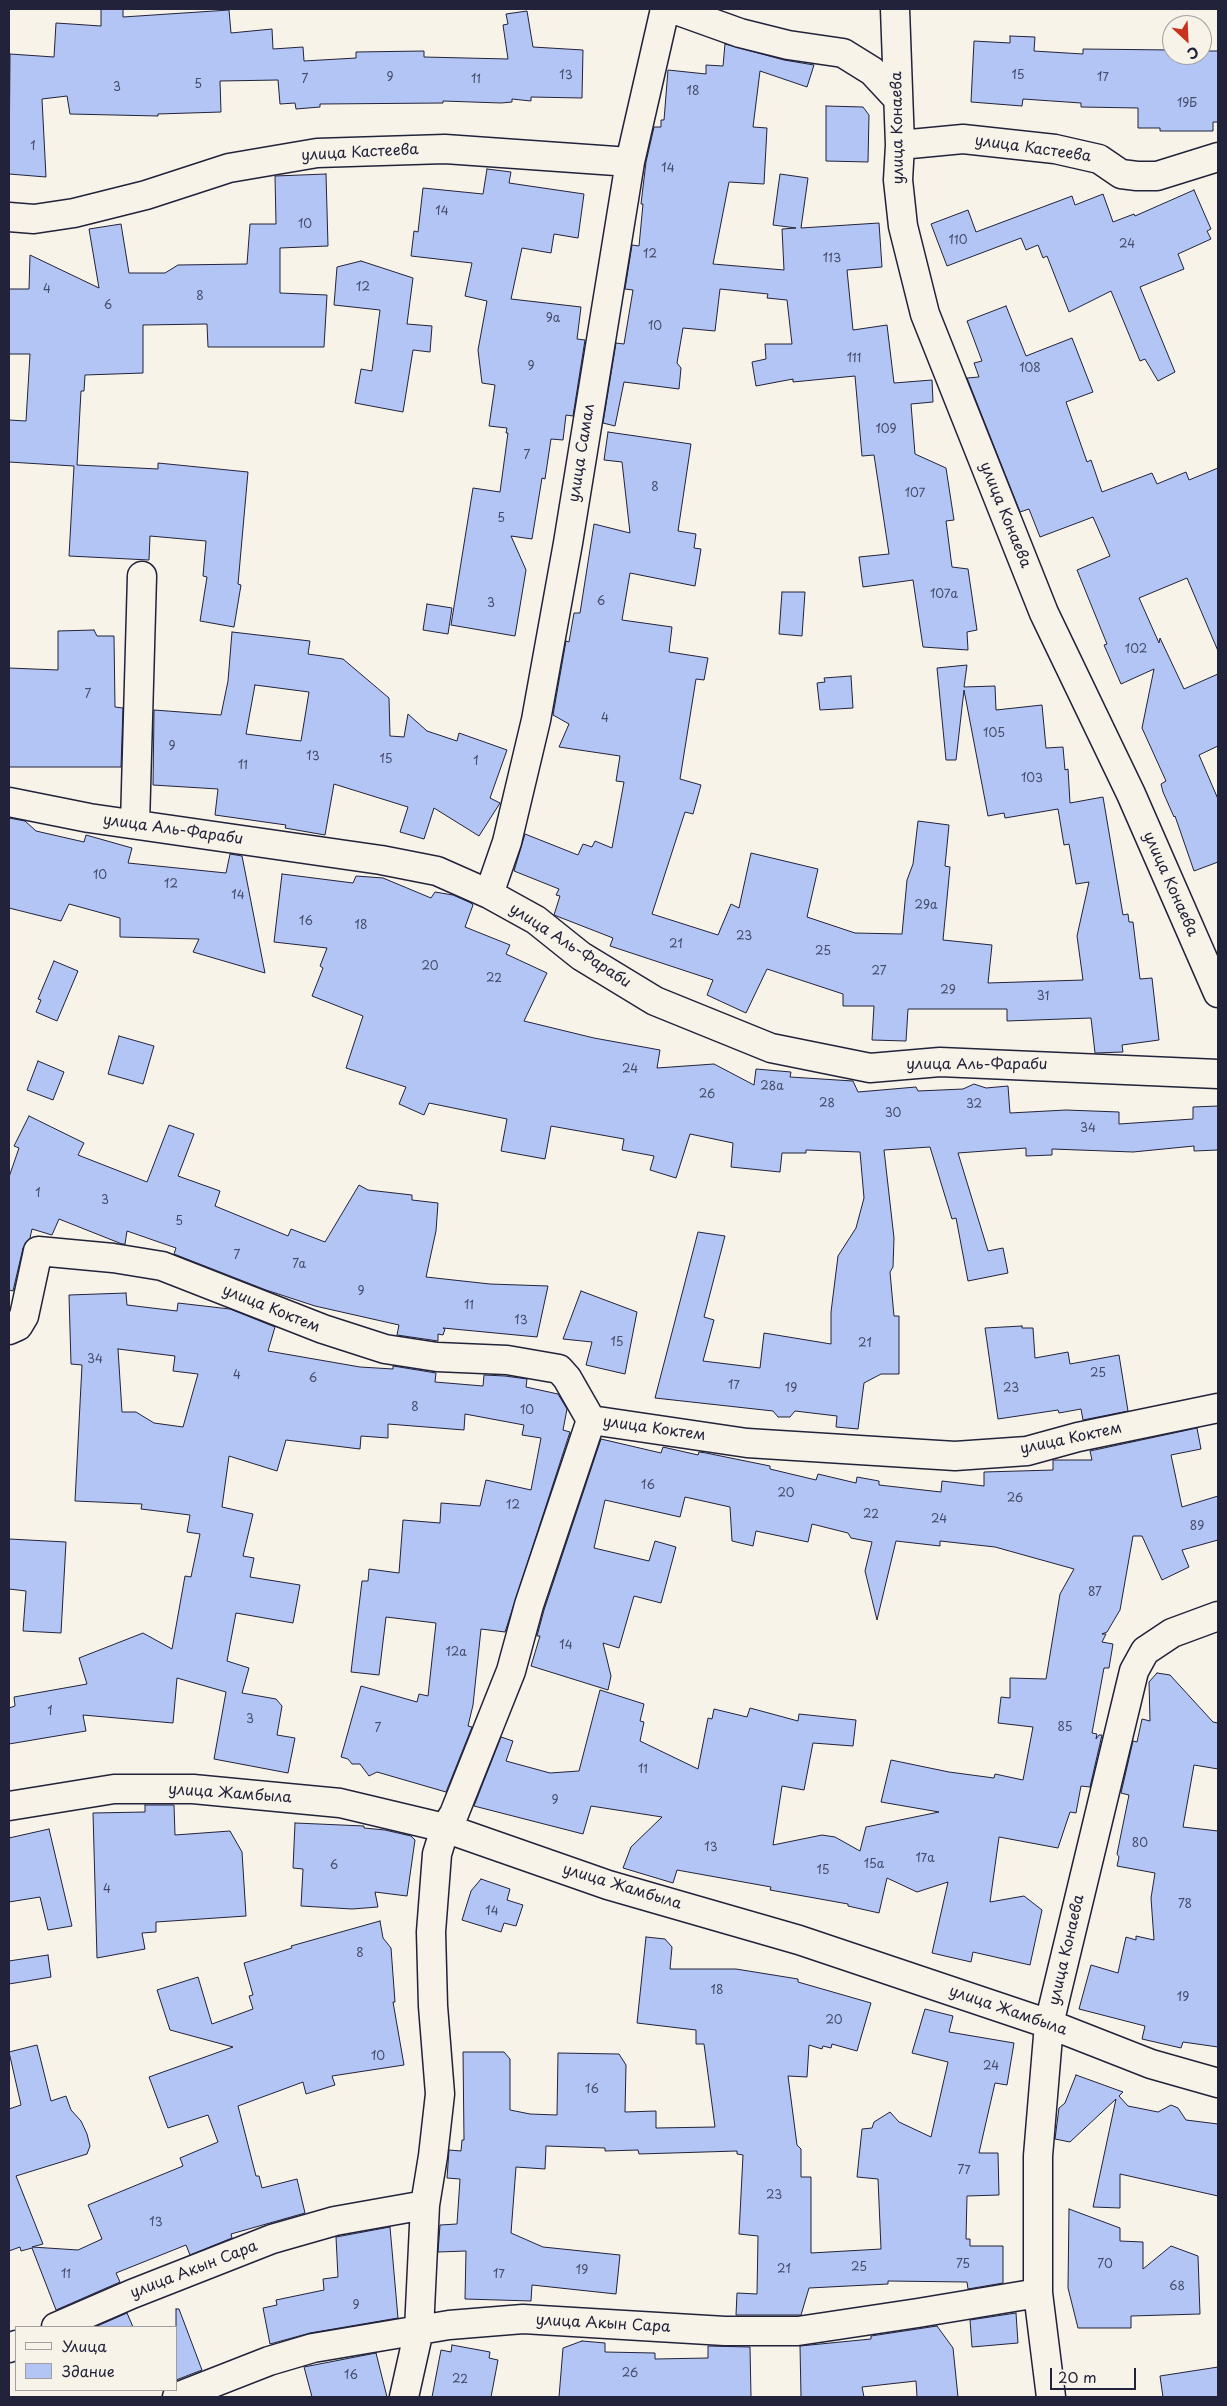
<!DOCTYPE html>
<html>
<head>
<meta charset="utf-8">
<style>
	body { margin:0 }
	#map { position:relative; width:1227px; height:2406px; overflow:hidden; background:#f7f3e8; font-family:"Playpen Sans",sans-serif }
	canvas { display:block }
	.frame { position:absolute; inset:0; border:10px solid #22223b; pointer-events:none }
	.legend { position:absolute; left:15px; top:2326px; width:162px; height:65px; box-sizing:border-box; background:#f7f3e8; border:1px solid #a29fa3; margin:0; padding:6px 9px; list-style:none; font-size:15px; color:#22223b }
	.legend li { display:flex; align-items:center; gap:10px; height:25px }
	.legend b { width:25px; border:1px solid #a29fa3 }
	.north { position:absolute; left:1162px; top:15px; width:50px; height:50px; box-sizing:border-box; background:#f7f3e8; border:1px solid #a29fa3; border-radius:50%; rotate:155deg; font-size:14px; font-weight:700; line-height:20px; text-align:center; color:#22223b }
	.north::after { content:''; display:block; margin:auto; width:18px; height:22px; background:#c8321e; clip-path:polygon(50% 0,100% 100%,50% 72%,0 100%) }
	.scale { position:absolute; left:1050px; top:2368px; width:86px; height:22px; box-sizing:border-box; border:2px solid #22223b; border-top:0; padding-left:6px; font-size:15px; line-height:18px; white-space:nowrap; color:#22223b; -webkit-text-stroke:4px #f7f3e8; paint-order:stroke }
</style>
</head>
<body>
<div id="map">
<canvas width="1227" height="2406"></canvas>
<div class="frame"></div>
<ul class="legend">
<li><b style="height:6px;background:#f7f3e8"></b>Улица</li>
<li><b style="height:14px;background:#b2c5f4"></b>Здание</li>
</ul>
<div class="north">С</div>
<div class="scale">20 m</div>
</div>
<script>
const context = document.querySelector('canvas').getContext('2d');
context.lineJoin = 'round';
function fillPath(path, color) { context.fillStyle = color; context.fill(path, 'evenodd'); }
const shape = rows => new Path2D(rows.map(r => 'M' + r).join(''));
function trace(path, color, width, dash) { context.strokeStyle = color; context.lineWidth = width; context.lineCap = dash ? 'butt' : 'round'; context.setLineDash(dash || []); context.stroke(path); }
function drawText(font, color, halo, rows, align = 'center') {
  context.font = font + ' "Playpen Sans",sans-serif'; context.lineWidth = 5; context.setLineDash([]); context.textBaseline = 'middle'; context.strokeStyle = halo; context.fillStyle = color; for (const [text, x, y, turn = 0] of rows) {
    context.save(); context.translate(x, y); context.rotate((+turn || 0) * Math.PI / 180); context.textAlign = isNaN(turn) ? turn : align; if (halo) context.strokeText(text, 0, 0); context.fillText(text, 0, 0); context.restore();
  }
}
const building = shape([
	[101,9,123,9,123,17,229,10,231,33,272,29,273,49,303,47,304,61,356,58,356,52,424,51,424,57,508,59,503,25,508,24,506,14,527,11,533,47,583,50,582,98,531,97,531,101,512,99,512,102,501,103,443,101,443,103,320,104,320,107,296,109,295,103,280,104,278,80,220,81,221,112,158,114,158,116,70,114,67,96,42,99,46,177,9,174,10,54,54,57,56,23,101,26,101,9],
	[1010,36,1035,37,1034,51,1083,54,1083,49,1172,50,1172,55,1202,55,1202,51,1218,51,1218,122,1213,122,1213,131,1160,131,1160,128,1138,128,1138,108,1081,107,1081,103,1023,99,1022,106,971,102,974,41,1010,43,1010,36],
	[725,44,784,60,814,65,807,87,760,71,753,127,767,128,764,184,729,182,713,264,784,270,782,229,796,228,773,225,780,174,808,178,801,228,879,223,882,267,847,270,853,330,887,325,894,383,932,380,933,402,911,404,915,454,946,468,954,520,946,521,952,567,968,569,977,630,967,632,968,650,923,647,913,580,863,587,859,557,889,554,874,455,862,456,855,376,793,382,793,379,756,386,752,362,766,359,765,344,792,344,787,300,767,298,768,294,720,289,715,331,683,328,677,363,681,368,679,389,624,382,615,426,603,423,616,343,624,344,633,290,625,289,632,245,639,246,643,204,641,204,646,162,654,127,661,127,661,120,664,120,668,70,706,74,706,65,723,66,725,44],
	[826,106,863,107,869,115,868,162,826,161,826,106],
	[487,169,511,172,509,183,584,194,578,238,554,234,551,253,522,248,511,299,581,307,577,339,585,340,573,416,566,415,563,440,551,439,545,479,542,478,532,539,511,536,526,570,515,636,451,625,473,488,500,492,508,433,506,433,507,428,489,426,495,385,482,383,478,350,487,301,465,296,472,263,411,256,414,231,418,232,423,188,483,194,487,169],
	[326,174,328,246,280,248,280,293,327,295,324,347,208,347,207,324,143,325,143,373,85,375,84,391,81,391,77,465,158,469,158,463,248,472,238,584,241,585,234,627,200,621,207,577,203,576,206,541,150,536,149,560,69,556,74,466,9,462,9,420,26,421,30,354,9,354,9,289,29,289,30,255,99,288,89,229,121,224,129,273,165,273,178,265,247,264,250,224,276,224,275,176,326,174],
	[1194,190,1211,229,1207,231,1211,239,1178,254,1184,269,1140,287,1175,372,1158,381,1145,359,1140,361,1111,291,1069,312,1047,256,1043,258,1038,245,1026,250,1021,238,947,266,931,224,968,210,976,232,1072,196,1075,205,1103,194,1113,222,1134,214,1135,216,1194,190],
	[361,261,413,278,407,324,432,326,430,352,413,350,403,412,355,403,361,369,372,371,380,310,334,305,337,267,361,261],
	[1006,306,1026,356,1072,338,1093,392,1066,402,1087,462,1091,460,1102,492,1152,473,1157,484,1186,472,1189,480,1218,468,1218,651,1187,578,1139,598,1159,643,1160,638,1184,689,1218,674,1218,746,1199,755,1218,799,1218,862,1194,871,1175,816,1174,817,1163,792,1161,784,1166,781,1142,728,1154,669,1121,684,1104,645,1107,644,1077,570,1110,556,1093,517,1040,537,1029,509,1020,512,967,378,979,377,974,363,982,361,967,321,1006,306],
	[608,432,691,444,678,531,696,534,694,548,701,549,695,586,630,573,622,620,672,627,669,652,708,658,704,680,696,679,680,779,701,785,693,814,685,812,652,914,718,935,731,904,739,908,751,853,818,869,807,917,855,933,902,934,907,880,913,864,918,821,949,825,945,866,950,867,943,940,992,945,988,983,1083,980,1077,936,1089,882,1076,884,1069,844,1064,845,1058,809,1005,818,1004,813,988,816,964,690,956,760,946,760,937,668,967,665,964,687,995,686,996,710,1042,705,1046,748,1063,747,1065,770,1068,769,1070,803,1103,797,1123,915,1128,914,1129,922,1133,922,1140,979,1152,978,1159,1040,1122,1045,1123,1052,1095,1053,1091,1018,1007,1021,1007,1009,908,1009,906,1041,872,1040,874,1006,843,1006,843,994,767,969,746,1013,707,995,713,980,610,946,613,938,554,915,560,896,556,895,559,889,514,871,525,834,578,855,583,844,592,847,595,841,612,848,624,782,616,781,620,756,559,747,569,724,553,715,566,641,569,642,574,613,580,613,594,524,630,533,622,462,604,460,608,432],
	[782,592,805,592,802,636,779,634,782,592],
	[427,604,452,608,448,634,423,630,427,604],
	[94,630,97,636,114,636,115,707,123,708,121,767,9,767,9,668,58,670,58,631,94,630],
	[232,632,310,641,308,654,343,659,389,698,390,736,404,737,408,714,427,731,457,741,459,733,507,750,490,798,500,803,479,836,434,808,424,839,400,832,408,807,334,784,325,835,285,828,286,825,215,815,218,789,153,785,154,710,221,715,228,681,232,632],
	[255,685,309,692,301,741,246,734,255,685],
	[851,676,853,708,820,710,817,683,825,682,824,678,851,676],
	[9,818,25,821,36,831,84,842,86,835,132,848,128,863,226,873,230,854,242,856,265,973,193,952,199,939,120,937,120,918,69,904,61,921,9,908,9,818],
	[282,874,353,883,356,876,383,878,431,898,435,892,453,895,471,903,473,905,465,927,510,945,506,954,547,973,524,1021,594,1038,660,1050,657,1068,714,1064,754,1085,756,1069,791,1072,790,1077,853,1081,858,1092,916,1087,918,1091,963,1089,974,1084,986,1088,1008,1086,1010,1113,1066,1110,1119,1112,1119,1124,1193,1119,1193,1107,1218,1106,1218,1150,1194,1151,1194,1146,1133,1152,1052,1149,1052,1155,1026,1156,1026,1148,958,1153,988,1251,1003,1248,1008,1273,968,1281,956,1218,952,1219,930,1147,884,1150,894,1238,893,1267,890,1272,894,1316,899,1316,899,1374,881,1374,864,1383,858,1429,836,1427,837,1416,795,1411,790,1417,778,1417,773,1411,655,1398,698,1232,725,1236,704,1317,714,1320,703,1361,760,1368,764,1333,831,1344,831,1312,838,1256,856,1228,864,1198,860,1152,806,1150,806,1153,782,1153,780,1172,731,1167,733,1143,690,1134,676,1178,650,1170,654,1156,622,1150,624,1139,551,1126,545,1159,501,1151,507,1119,429,1103,424,1115,399,1104,406,1087,346,1068,363,1016,312,996,323,968,320,966,327,948,274,942,282,874],
	[54,961,78,971,57,1021,36,1012,41,1000,38,999,54,961],
	[119,1036,154,1046,143,1084,108,1074,119,1036],
	[38,1061,64,1072,53,1100,27,1090,38,1061],
	[29,1116,84,1143,78,1155,147,1182,169,1125,194,1134,178,1176,220,1191,215,1206,288,1236,291,1229,325,1242,359,1185,368,1190,412,1195,412,1200,438,1203,436,1231,426,1277,490,1284,548,1286,537,1337,443,1328,445,1329,443,1335,438,1334,438,1341,397,1335,399,1325,315,1306,266,1290,174,1254,176,1248,127,1231,125,1244,122,1244,59,1219,52,1235,32,1229,30,1238,23,1248,13,1291,9,1290,9,1177,19,1148,14,1146,29,1116],
	[581,1291,637,1312,625,1374,586,1365,592,1342,563,1339,581,1291],
	[126,1293,127,1305,177,1311,178,1303,230,1309,275,1327,268,1351,360,1367,393,1369,393,1366,436,1373,435,1382,483,1386,484,1375,505,1376,527,1379,526,1387,558,1394,567,1409,563,1430,570,1432,505,1632,481,1629,473,1705,468,1726,472,1727,446,1792,377,1772,369,1776,360,1764,352,1764,348,1759,341,1757,361,1686,417,1702,419,1694,428,1696,436,1623,386,1617,379,1675,351,1672,362,1581,368,1581,369,1569,399,1573,403,1520,440,1523,441,1503,480,1506,486,1480,531,1490,541,1438,522,1435,524,1425,465,1414,464,1430,388,1424,388,1438,361,1436,360,1449,286,1440,277,1471,229,1456,222,1507,253,1514,243,1556,254,1558,250,1577,300,1585,293,1623,236,1613,227,1661,249,1668,242,1693,276,1699,282,1706,277,1735,295,1738,288,1773,214,1759,226,1692,177,1678,173,1723,83,1715,86,1731,9,1744,9,1708,15,1706,14,1697,87,1684,79,1658,143,1633,172,1649,185,1576,191,1577,200,1534,187,1532,190,1515,141,1509,142,1504,75,1501,82,1365,71,1364,69,1295,126,1293],
	[118,1349,175,1356,173,1371,198,1374,183,1427,154,1423,136,1412,122,1412,118,1349],
	[1022,1326,1022,1328,1033,1328,1035,1358,1068,1352,1070,1364,1119,1355,1128,1411,1083,1420,1081,1409,1059,1413,1058,1410,998,1419,985,1328,1022,1326],
	[1197,1428,1201,1449,1171,1455,1182,1507,1218,1496,1218,1540,1182,1550,1189,1567,1162,1580,1142,1536,1133,1536,1120,1610,1107,1632,1102,1634,1106,1634,1102,1642,1113,1644,1109,1668,1104,1668,1092,1733,1097,1734,1096,1739,1099,1735,1102,1735,1090,1787,1081,1786,1076,1813,1070,1812,1058,1848,999,1837,990,1902,1024,1896,1042,1910,1030,1965,973,1952,971,1962,932,1953,948,1882,917,1892,887,1878,879,1913,848,1906,848,1904,770,1890,771,1887,677,1870,673,1883,623,1868,631,1847,662,1817,591,1806,583,1834,474,1806,501,1737,513,1741,506,1761,550,1773,579,1771,600,1690,644,1704,640,1721,644,1722,640,1741,698,1769,708,1718,712,1719,714,1709,747,1717,750,1708,798,1721,799,1714,856,1720,853,1746,813,1743,804,1790,782,1786,773,1845,822,1835,835,1837,860,1851,866,1827,939,1812,881,1802,891,1760,949,1772,994,1778,995,1774,1023,1780,1033,1727,998,1723,1001,1697,1010,1698,1010,1678,1046,1679,1060,1594,1074,1569,995,1547,940,1541,940,1546,896,1541,877,1620,865,1571,872,1542,851,1538,848,1533,812,1524,808,1542,756,1531,753,1546,732,1541,730,1507,685,1497,680,1517,605,1500,594,1548,649,1561,655,1541,676,1547,661,1603,634,1596,619,1648,603,1643,611,1676,608,1690,531,1666,540,1636,537,1636,544,1610,601,1439,661,1453,663,1447,698,1455,699,1452,706,1453,770,1466,770,1469,816,1480,818,1474,856,1483,857,1477,879,1481,879,1485,941,1492,942,1481,984,1486,984,1472,1053,1470,1053,1460,1092,1460,1090,1451,1197,1428],
	[9,1539,66,1542,61,1633,23,1631,26,1591,9,1589,9,1539],
	[1157,1673,1170,1675,1213,1722,1218,1723,1218,1769,1194,1765,1183,1827,1218,1831,1218,2047,1183,2042,1181,2048,1142,2039,1145,2026,1079,2009,1091,1965,1118,1973,1126,1937,1136,1940,1136,1936,1154,1940,1151,1898,1155,1873,1117,1866,1119,1857,1117,1854,1129,1795,1121,1793,1133,1741,1137,1742,1142,1719,1150,1721,1149,1682,1157,1673],
	[145,1805,174,1805,175,1835,230,1831,242,1852,246,1916,156,1922,156,1932,142,1933,145,1949,97,1958,93,1813,145,1812,145,1805],
	[295,1823,364,1826,364,1828,385,1830,411,1836,415,1840,407,1896,375,1892,378,1907,352,1909,301,1906,303,1869,293,1868,295,1823],
	[49,1829,72,1926,48,1930,40,1897,9,1902,9,1838,49,1829],
	[481,1879,510,1889,507,1900,523,1905,516,1926,504,1923,501,1932,462,1920,471,1891,481,1879],
	[380,1921,383,1938,391,1948,395,2002,393,2002,404,2065,332,2076,335,2085,306,2094,303,2082,238,2106,256,2176,259,2176,262,2188,297,2179,305,2213,231,2234,232,2238,190,2255,186,2245,116,2273,120,2282,56,2310,32,2248,21,2251,20,2247,9,2251,9,2109,21,2105,9,2052,37,2045,51,2101,66,2096,71,2110,81,2121,87,2134,90,2146,87,2154,16,2176,43,2244,32,2247,78,2250,102,2239,88,2205,183,2166,180,2158,218,2142,208,2115,168,2128,149,2077,233,2047,170,2030,157,1990,198,1977,212,2024,253,2009,249,1996,253,1995,244,1963,292,1948,291,1946,380,1921],
	[646,1937,665,1939,672,1947,670,1969,736,1969,798,1979,798,1982,871,2003,857,2051,832,2044,831,2048,823,2046,822,2049,809,2045,807,2077,788,2076,797,2145,801,2149,801,2177,811,2177,811,2253,881,2249,878,2179,857,2177,862,2129,872,2128,874,2122,890,2112,899,2122,931,2137,948,2062,912,2053,925,2009,953,2016,949,2032,1014,2043,1007,2085,995,2083,979,2153,998,2153,999,2195,967,2196,966,2239,970,2239,970,2246,1003,2246,1003,2283,968,2289,967,2282,888,2281,888,2284,809,2288,801,2315,736,2315,737,2293,757,2294,758,2236,739,2234,743,2155,737,2154,737,2151,639,2154,638,2150,605,2151,605,2148,546,2146,545,2169,516,2167,511,2233,543,2247,620,2255,616,2294,532,2285,531,2301,465,2299,466,2251,438,2252,440,2225,457,2224,460,2179,447,2178,449,2150,461,2151,462,2140,464,2140,463,2052,504,2052,510,2059,510,2110,530,2114,557,2115,558,2053,619,2054,626,2065,625,2112,656,2111,656,2128,715,2127,704,2044,696,2044,696,2030,637,2023,646,1937],
	[48,1955,51,1977,9,1984,9,1961,48,1955],
	[1076,2075,1123,2092,1119,2096,1128,2106,1158,2112,1171,2105,1178,2108,1186,2120,1218,2124,1218,2196,1120,2174,1120,2208,1093,2207,1116,2099,1070,2142,1055,2139,1059,2108,1065,2103,1076,2075],
	[1069,2209,1120,2228,1120,2241,1143,2242,1143,2269,1171,2246,1198,2256,1200,2314,1131,2316,1131,2328,1078,2328,1068,2288,1069,2209],
	[390,2227,398,2318,310,2333,270,2344,263,2308,277,2305,276,2300,324,2290,323,2279,338,2277,336,2237,390,2227],
	[176,2309,179,2309,202,2370,176,2380,176,2309],
	[127,2313,133,2327,95,2327,127,2313],
	[1016,2313,1018,2343,972,2347,970,2320,1016,2313],
	[937,2326,953,2348,958,2397,917,2397,916,2381,862,2387,864,2397,801,2397,800,2346,871,2339,871,2336,937,2326],
	[582,2341,605,2343,605,2352,655,2353,655,2359,708,2358,708,2346,750,2347,751,2397,559,2397,563,2348,582,2341],
	[452,2345,490,2352,489,2358,498,2360,491,2397,432,2397,441,2350,451,2352,452,2345],
	[376,2353,387,2397,312,2397,304,2367,376,2353],
	[1218,2367,1218,2397,1163,2397,1160,2376,1218,2367]
]);
fillPath(building, '#b2c5f4');
trace(building, '#22223b', 1);
const minor = shape([
	[673,9,740,33,788,45,843,53,872,71,898,99],
	[895,9,900,145,898,180,903,226,925,314,1044,613,1131,794,1218,993],
	[900,145,963,139,1055,149,1099,159,1121,174,1137,176,1157,176,1218,157],
	[9,217,34,219,74,213,146,195,229,168,317,153,445,149,630,162],
	[9,802,89,818,381,860,437,871,489,894,536,920,581,956,655,1001,771,1048,870,1068,940,1062,1218,1074],
	[135,824,142,576],
	[489,894,507,842,536,720,568,543,630,162,665,9],
	[9,1330,18,1326,24,1316,38,1251,113,1258,162,1266,323,1329,385,1349,437,1357,507,1360,559,1369,567,1378,591,1420,747,1443,955,1456,1027,1451,1078,1437,1218,1408],
	[9,1806,114,1789,193,1789,340,1803,445,1828,608,1885,799,1940,1049,2024,1151,2064,1218,2083],
	[56,2327,132,2294,272,2239,335,2221,425,2205],
	[9,2348,16,2345],
	[177,2397,269,2361,313,2348,449,2325,523,2319,725,2331,798,2331,918,2313,1038,2293],
	[404,2397,419,2330,425,2205,433,2156,440,2094,433,2006,431,1932,437,1854,445,1828,454,1814,511,1671,529,1605,591,1420],
	[1051,2397,1038,2293,1038,2156,1049,2024,1134,1671,1145,1651,1172,1633,1218,1616]
]);
trace(minor, '#22223b', 31);
trace(minor, '#f7f3e8', 28);
drawText('12px', '#464b69', null, [
	["13",566,76],
	["15",1018,76],
	["9",390,78],
	["17",1103,78],
	["7",305,80],
	["11",476,80],
	["5",198,85],
	["3",117,88],
	["18",693,92],
	["19Б",1187,104],
	["1",33,147],
	["14",668,169],
	["14",442,212],
	["10",305,225],
	["110",958,241],
	["24",1127,245],
	["12",650,255],
	["113",832,259],
	["12",363,288],
	["4",47,290],
	["8",200,297],
	["6",108,306],
	["9а",553,319],
	["10",655,327],
	["111",854,359],
	["9",531,367],
	["108",1030,369],
	["109",886,430],
	["7",527,456],
	["8",655,488],
	["107",915,494],
	["5",501,519],
	["107а",944,595],
	["6",601,602],
	["3",491,604],
	["102",1136,650],
	["7",88,695],
	["4",605,719],
	["105",994,734],
	["9",172,747],
	["13",313,757],
	["15",386,760],
	["1",476,762],
	["11",243,766],
	["103",1032,779],
	["10",100,876],
	["12",171,885],
	["14",238,896],
	["29а",926,906],
	["16",306,922],
	["18",361,926],
	["23",744,937],
	["21",676,945],
	["25",823,952],
	["20",430,967],
	["27",879,972],
	["22",494,979],
	["29",948,991],
	["31",1043,997],
	["24",630,1070],
	["28а",772,1087],
	["26",707,1095],
	["28",827,1104],
	["32",974,1105],
	["30",893,1114],
	["34",1088,1129],
	["1",38,1194],
	["3",105,1201],
	["5",179,1222],
	["7",237,1256],
	["7а",299,1265],
	["9",361,1292],
	["11",469,1306],
	["13",521,1321],
	["15",617,1343],
	["21",865,1344],
	["34",95,1360],
	["25",1098,1374],
	["4",237,1376],
	["6",313,1379],
	["17",734,1386],
	["19",791,1389],
	["23",1011,1389],
	["8",415,1408],
	["10",527,1411],
	["16",648,1486],
	["20",786,1494],
	["26",1015,1499],
	["12",513,1506],
	["22",871,1515],
	["24",939,1520],
	["89",1197,1527],
	["87",1095,1593],
	["14",566,1646],
	["12а",456,1653],
	["1",50,1712],
	["3",250,1720],
	["85",1065,1728],
	["7",378,1729],
	["11",643,1770],
	["9",555,1801],
	["80",1140,1844],
	["13",711,1848],
	["17а",925,1859],
	["15а",874,1865],
	["6",334,1866],
	["15",823,1871],
	["4",107,1890],
	["78",1185,1905],
	["14",492,1912],
	["8",360,1954],
	["18",717,1991],
	["19",1183,1998],
	["20",834,2021],
	["10",378,2057],
	["24",991,2067],
	["16",592,2090],
	["77",964,2171],
	["23",774,2196],
	["13",156,2223],
	["75",963,2265],
	["70",1105,2265],
	["25",859,2268],
	["21",784,2270],
	["19",582,2271],
	["11",66,2275],
	["17",499,2275],
	["68",1177,2287],
	["9",356,2306],
	["26",630,2374],
	["16",351,2376],
	["22",460,2380]
]);
drawText('15px', '#22223b', '#f7f3e8', [
	["улица Конаева",898,128,-91],
	["улица Кастеева",1033,149,8],
	["улица Кастеева",360,153,-3],
	["улица Самал",582,453,-81],
	["улица Конаева",1005,515,68],
	["улица Аль-Фараби",173,830,8],
	["улица Конаева",1170,884,66],
	["улица Аль-Фараби",570,946,33],
	["улица Аль-Фараби",977,1065],
	["улица Коктем",271,1309,22],
	["улица Коктем",654,1429,8],
	["улица Коктем",1071,1439,-12],
	["улица Жамбыла",230,1794,4],
	["улица Жамбыла",622,1887,17],
	["улица Конаева",1067,1950,-77],
	["улица Жамбыла",1008,2011,19],
	["улица Акын Сара",194,2270,-21],
	["улица Акын Сара",603,2324,3]
]);
</script>
</body>
</html>
